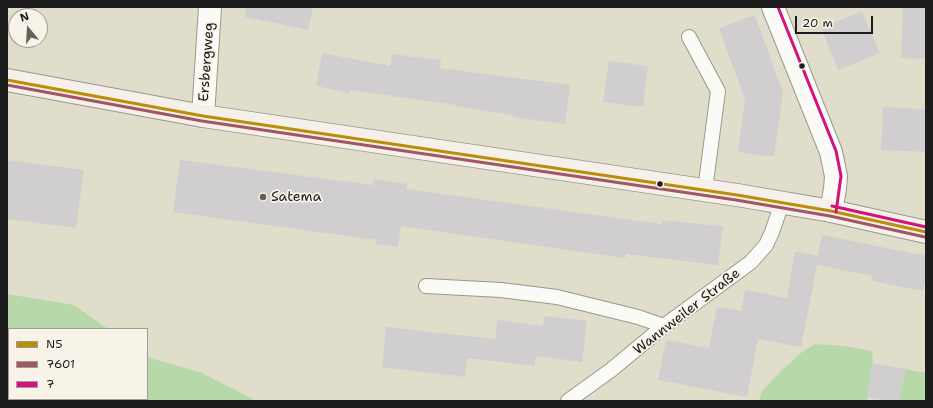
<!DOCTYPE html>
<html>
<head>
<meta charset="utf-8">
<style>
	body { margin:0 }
	#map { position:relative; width:933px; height:408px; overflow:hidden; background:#e1ddcb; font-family:"Shantell Sans",sans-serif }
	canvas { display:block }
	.frame { position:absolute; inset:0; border:8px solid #1c1c1c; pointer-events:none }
	.legend { position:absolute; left:8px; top:328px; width:140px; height:72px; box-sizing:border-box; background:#f7f3e8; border:1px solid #9f9d96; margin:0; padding:5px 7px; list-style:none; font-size:12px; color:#1c1c1c }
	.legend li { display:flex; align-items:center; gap:8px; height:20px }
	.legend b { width:20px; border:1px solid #9f9d96 }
	.north { position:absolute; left:8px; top:8px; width:40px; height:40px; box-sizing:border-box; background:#f7f3e8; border:1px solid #9f9d96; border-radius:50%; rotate:342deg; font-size:11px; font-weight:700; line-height:16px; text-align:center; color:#1c1c1c }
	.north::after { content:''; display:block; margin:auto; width:14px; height:18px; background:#616059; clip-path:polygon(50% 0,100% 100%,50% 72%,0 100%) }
	.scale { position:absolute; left:795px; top:16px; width:78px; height:18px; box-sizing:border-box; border:2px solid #1c1c1c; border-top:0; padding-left:5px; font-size:12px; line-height:14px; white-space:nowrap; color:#1c1c1c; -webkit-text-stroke:3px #f7f3e8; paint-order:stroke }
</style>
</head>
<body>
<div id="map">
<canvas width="933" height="408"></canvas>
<div class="frame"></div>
<ul class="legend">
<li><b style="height:5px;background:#bb8e08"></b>N5</li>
<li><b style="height:5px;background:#a15761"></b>7601</li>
<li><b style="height:5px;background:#d4127b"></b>7</li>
</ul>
<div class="north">N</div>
<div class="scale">20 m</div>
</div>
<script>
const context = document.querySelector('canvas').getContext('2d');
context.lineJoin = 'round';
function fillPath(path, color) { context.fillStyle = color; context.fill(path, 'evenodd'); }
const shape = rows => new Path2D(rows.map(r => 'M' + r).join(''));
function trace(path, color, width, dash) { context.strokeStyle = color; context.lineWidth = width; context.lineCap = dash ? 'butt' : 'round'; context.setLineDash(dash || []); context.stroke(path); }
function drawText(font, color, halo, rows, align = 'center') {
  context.font = font + ' "Shantell Sans",sans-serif'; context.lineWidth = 3.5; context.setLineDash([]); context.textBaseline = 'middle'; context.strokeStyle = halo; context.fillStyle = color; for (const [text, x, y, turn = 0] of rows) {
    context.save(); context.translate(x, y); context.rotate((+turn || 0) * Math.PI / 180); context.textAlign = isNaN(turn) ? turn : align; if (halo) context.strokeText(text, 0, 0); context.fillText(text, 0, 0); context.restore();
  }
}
fillPath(shape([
	[7,294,74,305,108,329,9,329,9,399,147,399,147,357,202,373,257,401,7,401],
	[815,344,844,346,872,351,873,363,867,401,759,401,762,391,780,372,802,352],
	[905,369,926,373,926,401,899,401]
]), '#b7d9a9');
fillPath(shape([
	[246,7,313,7,308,30,245,17],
	[903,7,926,7,926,59,901,58],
	[862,11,880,53,838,70,821,28],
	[755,15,783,93,774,157,738,152,745,100,719,28],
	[322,53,390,66,392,54,416,57,441,60,440,68,570,85,565,124,512,117,513,115,456,106,456,105,350,90,349,93,316,86],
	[609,61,648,66,643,107,603,102],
	[883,107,926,109,926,152,881,150],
	[7,160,84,170,76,228,7,219],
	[180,160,373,185,373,179,407,184,406,189,661,224,662,220,723,226,718,265,626,254,625,258,401,226,398,247,375,244,376,240,173,212],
	[822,235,926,256,926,276,923,291,872,281,873,276,817,265,801,347,758,339,747,397,658,380,666,340,709,348,717,307,741,311,745,290,787,298,795,251,818,256],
	[544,316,587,321,582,362,536,356,534,366,467,358,465,377,382,367,386,327,495,339,497,320,543,326],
	[873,363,905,369,899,401,891,401,867,397]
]), '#d1ced0');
const service = shape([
	[689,37,718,91,705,190],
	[426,286,501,290,557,297,638,317,664,326],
	[568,401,611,370,664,326,751,262,766,245,772,232,782,203]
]);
const minor = shape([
	[773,7,831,152,836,176,835,189,831,211],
	[203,116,210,7]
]);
const secondary = shape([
	[7,80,203,116,737,195,831,211,926,232]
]);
trace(service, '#9a988d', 16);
trace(minor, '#9a988d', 24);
trace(secondary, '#9a988d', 24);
trace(service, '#fafaf7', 14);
trace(minor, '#fafaf7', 22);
trace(secondary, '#f5f1ea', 22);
trace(shape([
	[7,80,203,116,737,195,831,211,926,232]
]), '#bb8e08', 3);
trace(shape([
	[7,85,202,121,736,200,830,216,925,237]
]), '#a15761', 3);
trace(shape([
	[778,7,836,151,841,176,836,212],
	[832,206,926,227]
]), '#d4127b', 3);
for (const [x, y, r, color] of [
	[802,66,3.5,"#1c1c1c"],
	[660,184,3.5,"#1c1c1c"],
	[263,197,4,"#616059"]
]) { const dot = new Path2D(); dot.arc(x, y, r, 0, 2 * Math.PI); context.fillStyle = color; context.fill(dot); trace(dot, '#f7f3e8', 1.5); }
drawText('14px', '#1c1c1c', '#f7f3e8', [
	["Ersbergweg",207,62,-86],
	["Wannweiler Straße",687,312,-38]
]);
drawText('14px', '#1c1c1c', '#f7f3e8', [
	["Satema",271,197]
], 'left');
</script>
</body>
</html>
